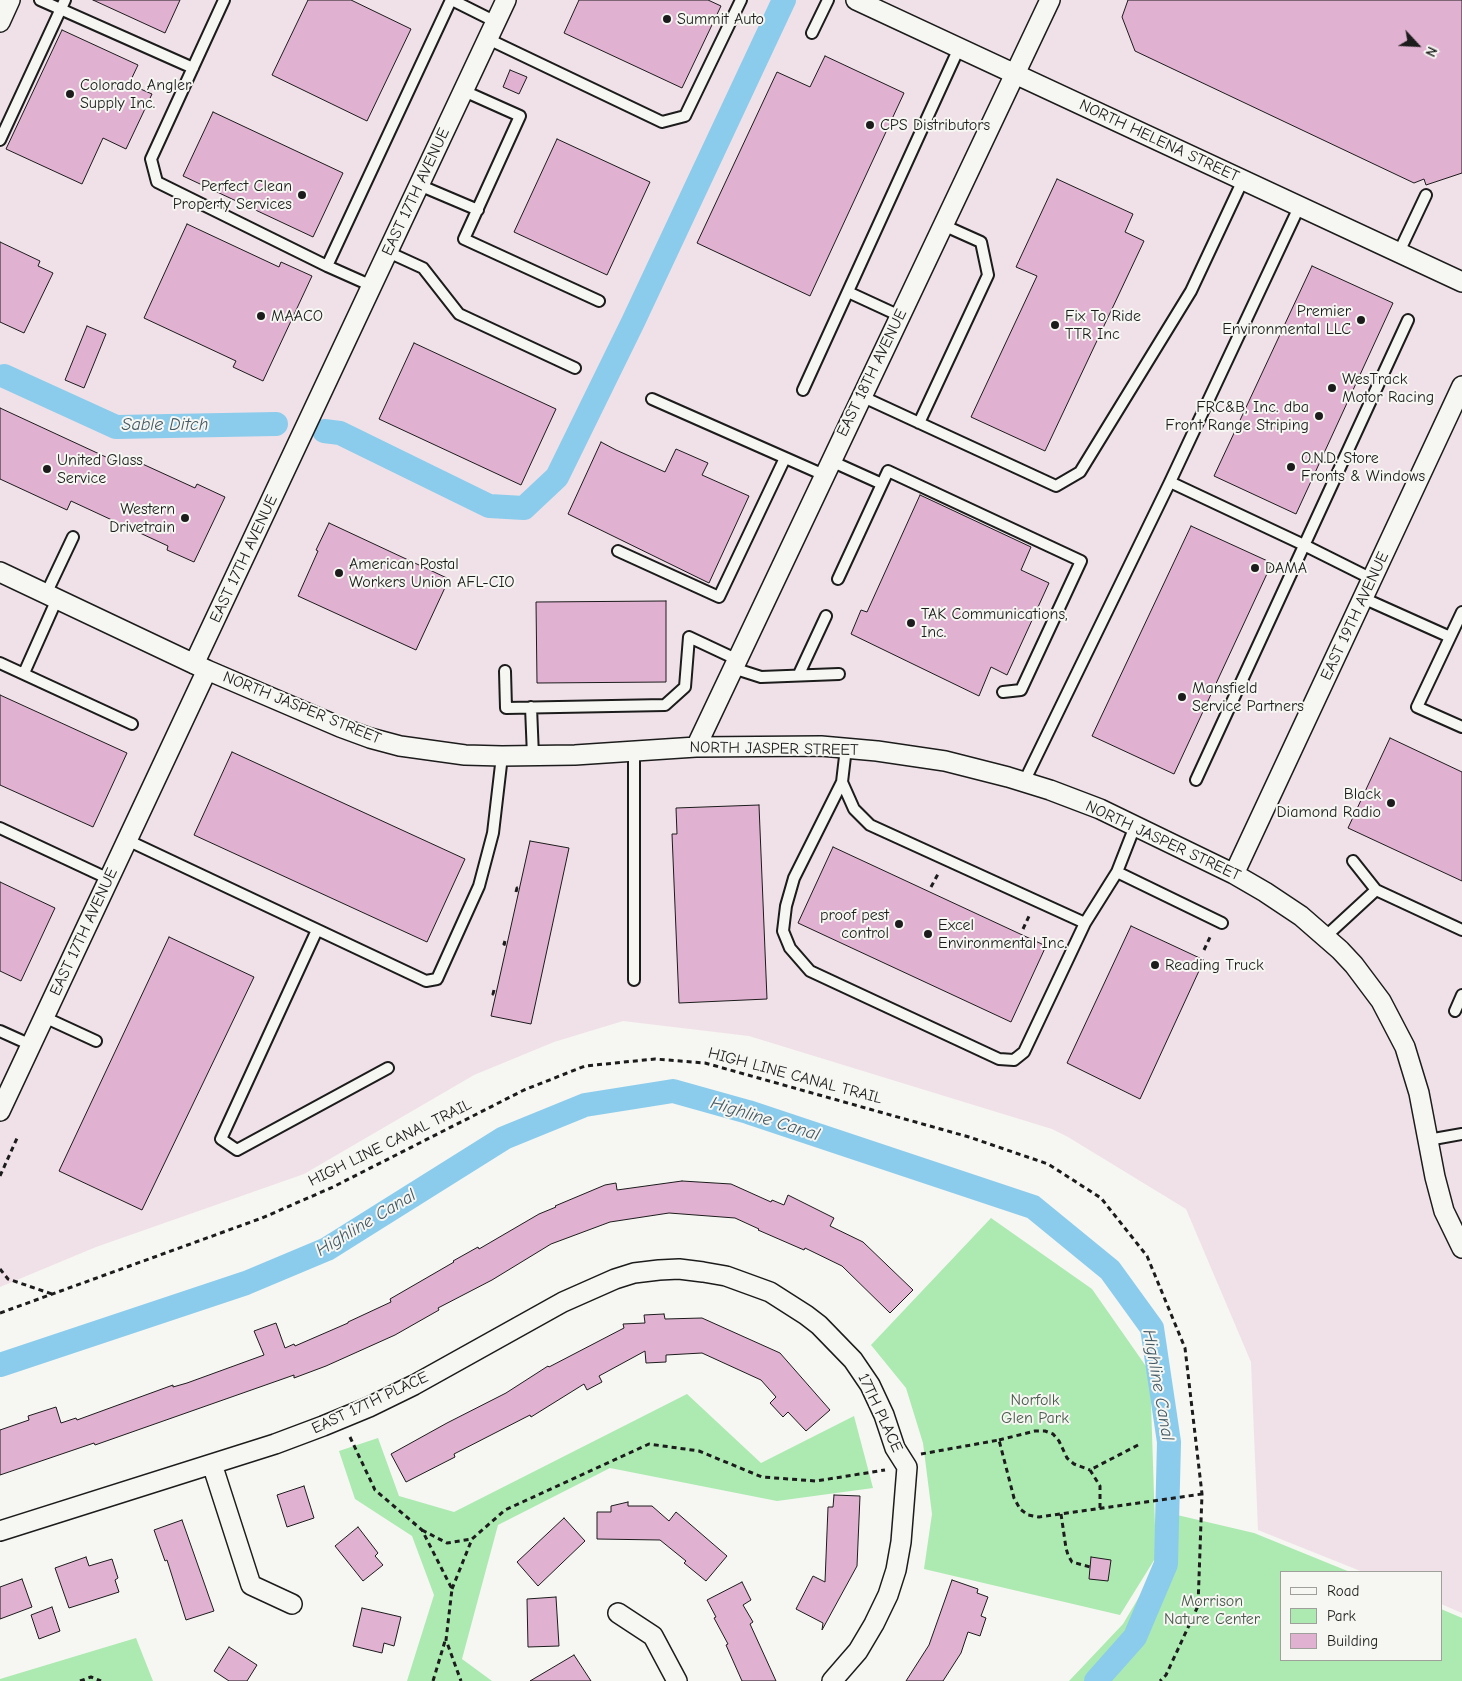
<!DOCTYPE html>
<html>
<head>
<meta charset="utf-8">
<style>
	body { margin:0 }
	#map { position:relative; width:1462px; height:1681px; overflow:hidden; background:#f6f6f2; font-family:"Comic Neue",sans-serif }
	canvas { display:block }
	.legend { position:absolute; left:1280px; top:1571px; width:162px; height:90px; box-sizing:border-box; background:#f6f6f2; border:1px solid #9f9f9c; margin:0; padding:6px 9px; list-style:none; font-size:15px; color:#1c1c1c }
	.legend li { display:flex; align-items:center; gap:10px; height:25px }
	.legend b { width:25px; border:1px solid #9f9f9c }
	.north { position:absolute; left:1392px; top:20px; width:50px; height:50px; -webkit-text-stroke:4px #f6f6f2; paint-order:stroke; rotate:115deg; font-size:14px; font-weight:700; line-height:20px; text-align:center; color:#1c1c1c }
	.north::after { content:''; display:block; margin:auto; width:18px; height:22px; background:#1c1c1c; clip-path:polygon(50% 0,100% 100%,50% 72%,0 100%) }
</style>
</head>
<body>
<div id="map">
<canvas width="1462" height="1681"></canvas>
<ul class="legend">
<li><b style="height:6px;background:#f6f6f2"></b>Road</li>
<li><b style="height:14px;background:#aceab1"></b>Park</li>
<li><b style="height:14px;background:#e1b1d1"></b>Building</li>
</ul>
<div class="north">N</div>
</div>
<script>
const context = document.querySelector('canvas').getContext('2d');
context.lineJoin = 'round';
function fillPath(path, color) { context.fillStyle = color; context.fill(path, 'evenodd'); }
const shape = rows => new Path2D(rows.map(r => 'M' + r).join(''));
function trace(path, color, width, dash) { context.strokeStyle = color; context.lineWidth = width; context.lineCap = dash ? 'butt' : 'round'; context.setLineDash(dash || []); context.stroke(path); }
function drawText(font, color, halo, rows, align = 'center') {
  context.font = font + ' "Comic Neue",sans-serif'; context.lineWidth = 4; context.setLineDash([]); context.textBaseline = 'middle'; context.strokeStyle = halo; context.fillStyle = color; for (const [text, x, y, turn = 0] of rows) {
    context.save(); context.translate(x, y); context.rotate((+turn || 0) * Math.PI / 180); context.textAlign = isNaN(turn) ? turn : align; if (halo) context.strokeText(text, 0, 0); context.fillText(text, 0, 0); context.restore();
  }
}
fillPath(shape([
	[0,0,1462,0,1462,1613,1441,1604,1441,1572,1363,1572,1258,1530,1251,1362,1186,1209,1068,1137,1052,1129,749,1036,623,1021,554,1042,474,1075,304,1174,96,1247,0,1287]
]), '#f0e1e8');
fillPath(shape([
	[991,1218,1092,1289,1150,1372,1156,1557,1120,1615,924,1569,932,1514,923,1443,906,1388,871,1345],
	[687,1394,761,1463,854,1416,873,1488,777,1501,610,1468,498,1525,462,1659,492,1681,407,1681,434,1595,412,1536,355,1499,339,1451,378,1438,399,1496,454,1512],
	[1160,1511,1254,1533,1350,1572,1281,1572,1281,1660,1441,1660,1441,1609,1462,1618,1462,1681,1069,1681,1123,1624,1161,1560],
	[136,1638,153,1681,0,1681,0,1679]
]), '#aceab1');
trace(shape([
	[4,376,116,427,276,424],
	[324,431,340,433,489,506,524,508,557,477,633,322,784,0],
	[0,1365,246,1283,327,1249,504,1138,585,1105,673,1091,748,1112,1033,1207,1110,1270,1152,1328,1169,1442,1166,1564,1135,1637,1096,1681]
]), '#8bccec', 24);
const building = shape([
	[93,0,180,0,165,33,93,0],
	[308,0,351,0,411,29,367,121,272,75,308,0],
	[579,0,708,0,721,6,682,88,564,33,579,0],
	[1128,0,1462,0,1462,173,1426,185,1424,179,1414,183,1135,51,1122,17,1128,0],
	[62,30,138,65,129,84,152,94,126,149,103,138,82,184,6,149,62,30],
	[825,56,904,93,810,296,697,243,777,72,810,87,825,56],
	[510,70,527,77,519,94,503,87,510,70],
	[213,112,343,173,313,237,183,176,213,112],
	[557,139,650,182,607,275,514,232,557,139],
	[1057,179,1133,214,1125,232,1144,241,1045,451,971,417,1037,276,1016,267,1057,179],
	[187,224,279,267,281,262,312,276,263,381,233,367,236,361,144,318,187,224],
	[0,242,40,261,38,266,53,273,24,333,0,322,0,242],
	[1312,266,1393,303,1296,514,1214,476,1312,266],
	[87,326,106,334,84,388,65,380,87,326],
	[414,343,556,409,521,485,379,419,414,343],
	[0,408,121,464,125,456,195,488,197,484,225,497,194,562,167,550,168,546,71,501,67,510,0,479,0,408],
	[601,442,616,450,665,472,676,449,708,463,702,475,749,496,709,583,568,514,601,442],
	[920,495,1031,547,1021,570,1049,583,1007,675,991,667,979,696,851,634,861,610,867,612,920,495],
	[329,523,449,579,416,650,298,596,318,551,316,550,329,523],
	[1191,526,1272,563,1174,774,1092,736,1191,526],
	[666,601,666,682,537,683,536,602,666,601],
	[0,695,127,753,93,827,0,785,0,695],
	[1390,738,1462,772,1462,881,1348,828,1390,738],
	[232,752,465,859,427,942,194,835,232,752],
	[759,805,767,999,679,1003,672,834,677,834,676,808,759,805],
	[530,841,569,848,531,1024,491,1016,530,841],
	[833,847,1046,946,1011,1022,798,923,833,847],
	[0,882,55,908,21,981,0,971,0,882],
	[1131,926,1204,960,1140,1099,1067,1063,1131,926],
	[169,937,254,977,142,1210,59,1171,169,937],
	[682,1181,731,1184,771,1202,772,1200,784,1205,788,1195,834,1218,830,1226,863,1242,913,1290,890,1313,842,1266,805,1248,804,1250,758,1230,759,1229,735,1218,669,1213,610,1222,551,1244,492,1280,438,1308,439,1310,395,1335,326,1366,294,1378,294,1375,95,1445,94,1443,0,1475,0,1430,29,1420,28,1416,56,1407,61,1423,76,1418,77,1420,173,1385,173,1387,187,1383,264,1355,254,1331,276,1323,285,1348,294,1344,295,1346,348,1323,348,1322,391,1302,390,1299,454,1262,453,1261,478,1247,479,1249,539,1214,556,1207,555,1206,605,1185,616,1183,617,1190,682,1181],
	[664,1314,665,1319,702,1318,780,1353,830,1410,806,1431,788,1412,783,1417,770,1403,776,1397,761,1380,702,1353,666,1355,666,1362,646,1363,645,1351,599,1376,602,1382,587,1390,584,1384,531,1417,530,1415,454,1454,455,1457,406,1482,391,1454,447,1423,506,1393,548,1366,549,1367,624,1328,623,1324,645,1323,644,1315,664,1314],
	[304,1486,314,1518,287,1527,277,1495,304,1486],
	[834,1495,860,1496,857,1566,822,1630,823,1623,796,1609,813,1576,825,1582,828,1507,833,1507,834,1495],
	[628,1502,628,1506,652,1506,669,1521,676,1512,727,1556,706,1581,684,1563,686,1561,660,1540,597,1539,597,1512,611,1512,611,1506,628,1502],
	[564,1518,585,1541,538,1586,517,1562,564,1518],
	[182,1520,214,1611,186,1620,167,1560,165,1561,154,1530,182,1520],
	[358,1527,378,1553,375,1556,383,1565,363,1581,335,1546,358,1527],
	[86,1557,89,1566,112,1559,118,1578,115,1580,119,1592,69,1608,55,1568,86,1557],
	[1091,1557,1111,1560,1108,1581,1089,1579,1091,1557],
	[22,1579,32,1607,0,1619,0,1587,22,1579],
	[952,1580,978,1589,977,1593,988,1597,981,1616,986,1618,980,1636,968,1632,961,1653,943,1681,906,1681,929,1645,952,1580],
	[742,1582,751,1600,743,1605,753,1622,750,1624,776,1681,742,1681,726,1645,728,1644,714,1618,716,1617,707,1600,742,1582],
	[556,1597,559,1646,528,1647,527,1599,556,1597],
	[52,1607,60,1631,39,1639,31,1615,52,1607],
	[362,1608,401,1617,394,1646,384,1643,382,1653,353,1646,362,1608],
	[229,1647,257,1665,247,1681,229,1681,214,1671,229,1647],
	[574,1655,591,1681,530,1681,574,1655]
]);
fillPath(building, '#e1b1d1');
trace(building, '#1c1c1c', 1);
const lane = shape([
	[40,0,193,68],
	[224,0,151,159,157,182,327,266],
	[452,0,496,22],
	[812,33,828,0],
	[488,39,662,122,685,116,741,0],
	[464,91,520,116,464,239,599,301],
	[0,140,65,0],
	[419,185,478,210],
	[388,252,423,268,459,314,575,368],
	[1399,252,1426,195],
	[372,286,327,266,451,0],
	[848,292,900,316],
	[803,390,959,48],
	[861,396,1056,486,1080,472,1191,291,1243,180],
	[652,399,824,475],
	[919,423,988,275,981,242,943,225],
	[831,461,882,484],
	[1170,482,1304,545,1372,579],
	[618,551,719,597,785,458],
	[838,579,888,471,1081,561,1021,690,1003,692],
	[46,594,73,537],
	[1363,598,1450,637],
	[1462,612,1417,707,1462,727],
	[0,663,132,724],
	[733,668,761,677,839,674],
	[505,671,506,708,665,705,685,687,689,637,738,660],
	[24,673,57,599],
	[799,674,826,616],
	[531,707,533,756],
	[846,748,842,782,854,809,870,825,1085,923],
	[634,751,634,980],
	[1196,780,1408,320],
	[842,782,794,878,786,906,783,931,790,948,810,971,999,1059,1014,1060,1024,1052,1085,923,1117,872,1135,826],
	[1024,782,1170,482,1300,205],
	[0,828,109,879],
	[127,840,426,981,437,979,479,886,493,833,502,756],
	[1353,861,1376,890],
	[1117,872,1222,923],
	[317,930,221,1139,237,1150,388,1068],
	[1325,937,1376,890,1462,930],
	[1455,1011,1462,995],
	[44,1017,96,1041],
	[0,1031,31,1045],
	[1428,1140,1462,1134]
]);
const street = shape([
	[856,0,1462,282],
	[0,22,10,0],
	[0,572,207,670,340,727,370,738,400,746,465,755,502,756,575,755,696,747,821,746,877,751,945,761,1008,777,1050,790,1100,809,1234,874,1265,892,1301,916,1340,950,1354,965,1381,1001,1405,1047,1419,1093,1435,1177,1444,1211,1462,1248],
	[194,664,506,0],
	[696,747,1050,0],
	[1234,874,1462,386],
	[0,1111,207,670],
	[212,1464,251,1585,292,1604],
	[0,1531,275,1444,323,1426,369,1407,414,1385,563,1302,615,1279,634,1273,659,1270,679,1269,703,1272,726,1276,770,1292,806,1315,819,1325,853,1360,870,1385,884,1415,895,1448,907,1467,901,1542,896,1570,888,1595,874,1624,858,1651,832,1681],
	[618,1613,653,1636,677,1681]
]);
trace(lane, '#1c1c1c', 14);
trace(street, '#1c1c1c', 22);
trace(shape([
	[931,887,938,874],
	[516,892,517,888,519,888],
	[1023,929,1030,914],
	[505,941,504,944,507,945],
	[1204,950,1211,935],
	[494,990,493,994,496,994],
	[0,1176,18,1136],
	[0,1269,8,1279,52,1294],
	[0,1313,262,1218,333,1187,524,1090,585,1066,655,1059,705,1063,969,1137,1048,1164,1101,1198,1147,1256,1185,1348,1202,1494,1198,1606,1166,1675,1160,1681],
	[350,1437,375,1490,422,1530,452,1589,446,1640,461,1681],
	[999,1440,1035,1431,1045,1431,1053,1434,1059,1441,1067,1458,1074,1464,1090,1470],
	[921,1454,999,1440,1014,1498,1020,1509,1028,1515,1039,1517,1202,1494],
	[1100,1508,1100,1486,1090,1470,1140,1444],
	[1061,1514,1066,1548,1068,1555,1072,1562,1090,1567],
	[422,1530,447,1543,472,1539],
	[452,1589,472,1539,505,1510,649,1444,699,1451,762,1477,816,1481,885,1470],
	[80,1681,91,1677,101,1681],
	[433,1681,445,1641]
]), '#1c1c1c', 3, [5, 4]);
trace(lane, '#f6f6f2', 10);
trace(street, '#f6f6f2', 19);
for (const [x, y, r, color] of [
	[667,19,5,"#1c1c1c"],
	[70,94,5,"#1c1c1c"],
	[870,125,5,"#1c1c1c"],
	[302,195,5,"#1c1c1c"],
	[261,316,5,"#1c1c1c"],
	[1361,320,5,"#1c1c1c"],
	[1055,325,5,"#1c1c1c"],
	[1332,388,5,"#1c1c1c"],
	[1319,416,5,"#1c1c1c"],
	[1291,467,5,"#1c1c1c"],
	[47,469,5,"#1c1c1c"],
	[185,518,5,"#1c1c1c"],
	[1255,568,5,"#1c1c1c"],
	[339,573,5,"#1c1c1c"],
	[911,623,5,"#1c1c1c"],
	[1182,697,5,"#1c1c1c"],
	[1391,803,5,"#1c1c1c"],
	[899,924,5,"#1c1c1c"],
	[928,934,5,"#1c1c1c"],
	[1155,965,5,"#1c1c1c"]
]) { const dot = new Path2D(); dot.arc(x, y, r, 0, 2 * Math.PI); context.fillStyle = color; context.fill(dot); trace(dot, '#f6f6f2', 2); }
drawText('16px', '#1c1c1c', '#f6f6f2', [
	["Summit Auto",677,19],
	["Colorado Angler",80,85],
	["Supply Inc.",80,103],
	["CPS Distributors",880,125],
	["Perfect Clean",292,186,"right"],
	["Property Services",292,204,"right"],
	["Premier",1351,311,"right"],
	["Environmental LLC",1351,329,"right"],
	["MAACO",271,316],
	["Fix To Ride",1065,316],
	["TTR Inc",1065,334],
	["WesTrack",1342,379],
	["Motor Racing",1342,397],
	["FRC&B, Inc. dba",1309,407,"right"],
	["Front Range Striping",1309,425,"right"],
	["O.N.D. Store",1301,458],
	["Fronts & Windows",1301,476],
	["United Glass",57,460],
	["Service",57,478],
	["Western",175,509,"right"],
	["Drivetrain",175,527,"right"],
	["American Postal",349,564],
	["Workers Union AFL-CIO",349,582],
	["DAMA",1265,568],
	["TAK Communications,",921,614],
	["Inc.",921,632],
	["Mansfield",1192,688],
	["Service Partners",1192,706],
	["Black",1381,794,"right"],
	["Diamond Radio",1381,812,"right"],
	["proof pest",889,915,"right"],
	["control",889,933,"right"],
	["Excel",938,925],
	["Environmental Inc.",938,943],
	["Reading Truck",1165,965]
], 'left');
drawText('16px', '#1c1c1c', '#f6f6f2', [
	["NORTH HELENA STREET",1159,141,25],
	["EAST 17TH AVENUE",416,192,-65],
	["EAST 18TH AVENUE",872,373,-64],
	["EAST 17TH AVENUE",244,559,-65],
	["EAST 19TH AVENUE",1355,616,-65],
	["NORTH JASPER STREET",302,708,22],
	["NORTH JASPER STREET",774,749,1],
	["NORTH JASPER STREET",1163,841,25],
	["EAST 17TH AVENUE",84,932,-65],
	["HIGH LINE CANAL TRAIL",795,1076,15],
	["HIGH LINE CANAL TRAIL",390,1143,-26],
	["EAST 17TH PLACE",370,1403,-25],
	["17TH PLACE",880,1413,65]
]);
drawText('16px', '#475a49', '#f6f6f2', [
	["Norfolk",1035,1400],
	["Glen Park",1035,1418],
	["Morrison",1212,1601],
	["Nature Center",1212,1619]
]);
drawText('italic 18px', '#435a65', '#f6f6f2', [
	["Sable Ditch",165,425],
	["Highline Canal",765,1119,17],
	["Highline Canal",366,1223,-31],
	["Highline Canal",1158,1385,80]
]);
</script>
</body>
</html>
